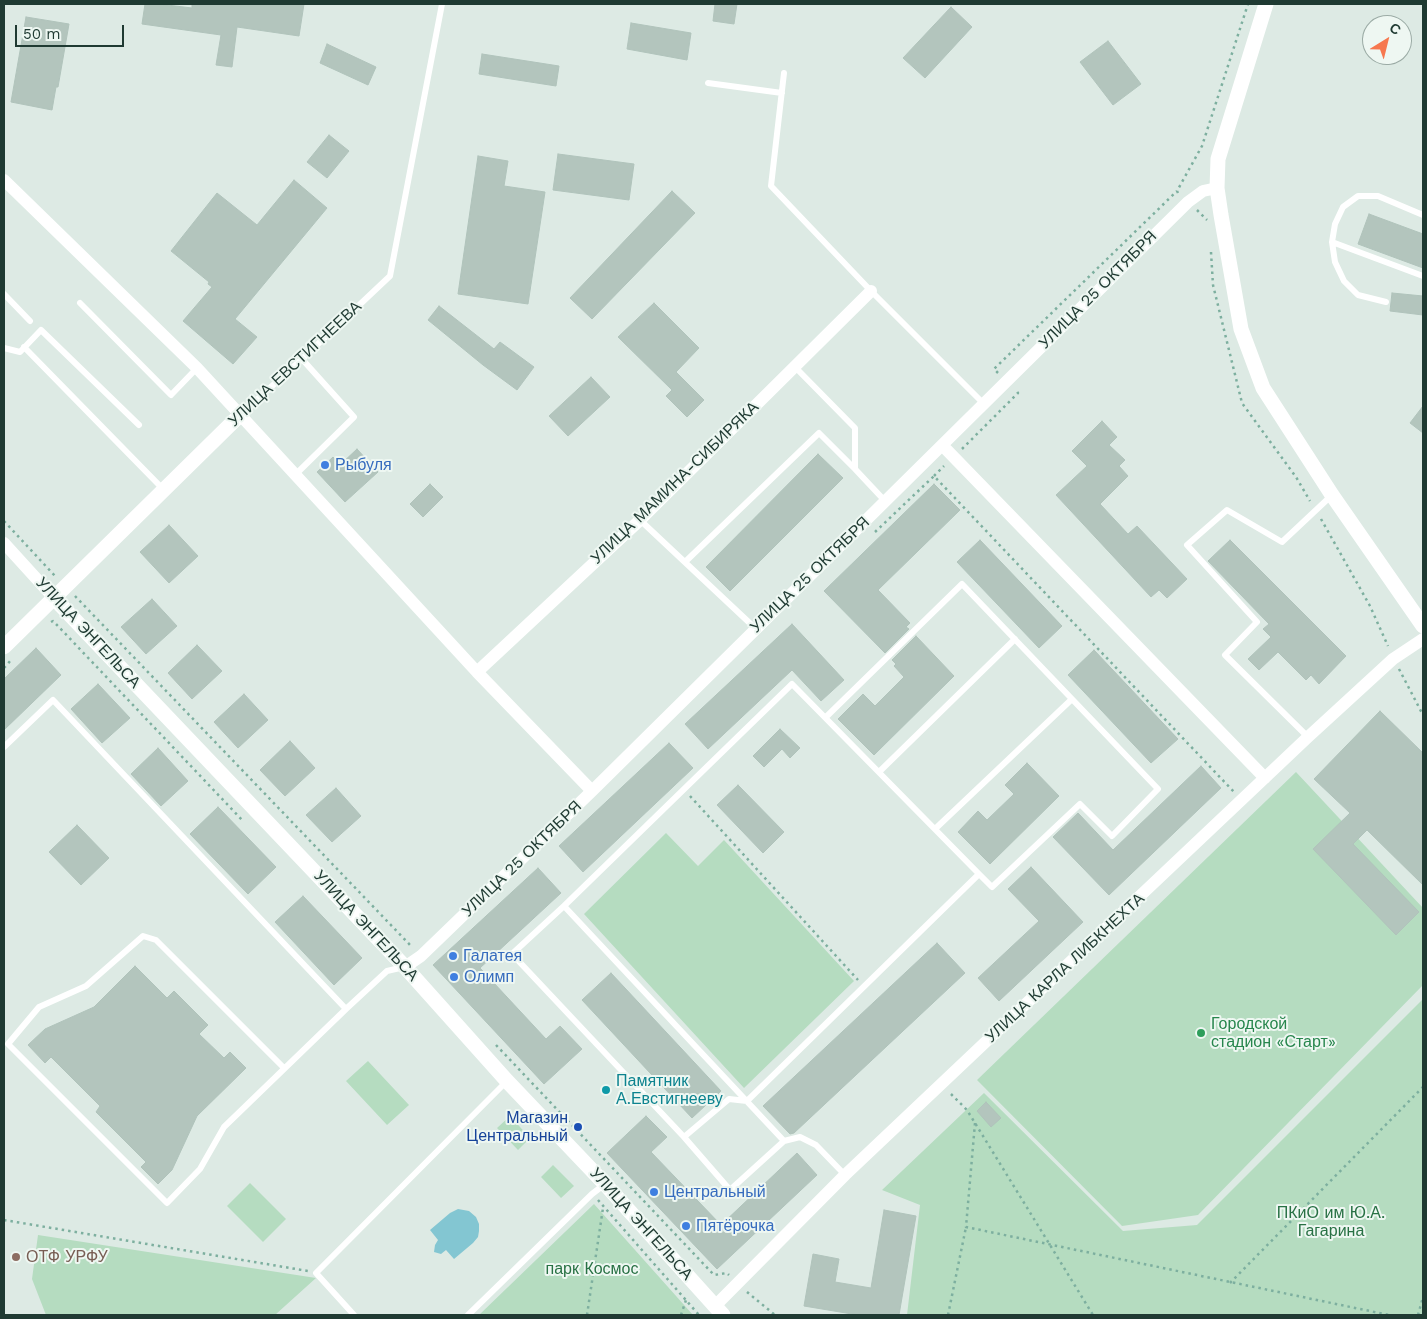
<!DOCTYPE html>
<html>
<head>
<meta charset="utf-8">
<style>
	body { margin:0 }
	#map { position:relative; width:1427px; height:1319px; overflow:hidden; background:#ddeae4; font-family:"Work Sans",sans-serif }
	canvas { display:block }
	.frame { position:absolute; inset:0; border:5px solid #1f3a32; pointer-events:none }
	.north { position:absolute; left:1362px; top:15px; width:50px; height:50px; box-sizing:border-box; background:#eef7f2; border:1px solid #9baba5; border-radius:50%; rotate:36deg; font-size:14px; font-weight:700; line-height:20px; text-align:center; color:#1f3a32 }
	.north::after { content:''; display:block; margin:auto; width:18px; height:22px; background:#f6784f; clip-path:polygon(50% 0,100% 100%,50% 72%,0 100%) }
	.scale { position:absolute; left:15px; top:25px; width:109px; height:22px; box-sizing:border-box; border:2px solid #1f3a32; border-top:0; padding-left:6px; font-size:15px; line-height:18px; white-space:nowrap; color:#1f3a32; -webkit-text-stroke:4px #eef7f2; paint-order:stroke }
</style>
</head>
<body>
<div id="map">
<canvas width="1427" height="1319"></canvas>
<div class="frame"></div>
<div class="north">С</div>
<div class="scale">50 m</div>
</div>
<script>
const context = document.querySelector('canvas').getContext('2d');
context.lineJoin = 'round';
function fillPath(path, color) { context.fillStyle = color; context.fill(path, 'evenodd'); }
const shape = rows => new Path2D(rows.map(r => 'M' + r).join(''));
function trace(path, color, width, dash) { context.strokeStyle = color; context.lineWidth = width; context.lineCap = dash ? 'butt' : 'round'; context.setLineDash(dash || []); context.stroke(path); }
function drawText(font, color, halo, rows, align = 'center') {
  context.font = font + ' "Work Sans",sans-serif'; context.lineWidth = 4; context.setLineDash([]); context.textBaseline = 'middle'; context.strokeStyle = halo; context.fillStyle = color; for (const [text, x, y, turn = 0] of rows) {
    context.save(); context.translate(x, y); context.rotate((+turn || 0) * Math.PI / 180); context.textAlign = isNaN(turn) ? turn : align; if (halo) context.strokeText(text, 0, 0); context.fillText(text, 0, 0); context.restore();
  }
}
fillPath(shape([
	[1296,772,1423,908,1423,985,1198,1215,1122,1226,977,1080],
	[666,833,698,866,724,840,854,981,744,1088,584,914],
	[1423,999,1423,1315,907,1315,920,1205,882,1190,984,1093,1123,1231,1197,1225],
	[368,1061,409,1105,387,1125,346,1081],
	[510,1116,530,1138,518,1150,497,1128],
	[553,1165,574,1186,561,1198,541,1177],
	[250,1183,286,1219,263,1242,227,1206],
	[594,1204,693,1315,478,1315,479,1315],
	[38,1235,316,1278,275,1315,46,1315,32,1279]
]), '#b5dcc0');
fillPath(shape([
	[458,1209,469,1211,476,1217,479,1224,479,1231,478,1237,473,1243,454,1259,446,1250,441,1254,434,1252,435,1245,438,1240,430,1230,450,1213]
]), '#83c6d2');
const building = shape([
	[145,4,159,4,192,8,192,4,304,4,299,36,237,27,232,67,216,65,221,35,142,24,145,4],
	[715,4,737,4,734,24,713,21,715,4],
	[951,7,972,27,925,78,903,58,951,7],
	[26,17,69,24,58,87,56,87,52,110,11,102,26,17],
	[631,23,691,33,687,60,627,49,631,23],
	[1108,41,1141,84,1113,105,1080,62,1108,41],
	[327,44,376,67,368,85,320,63,327,44],
	[482,54,559,66,556,86,479,74,482,54],
	[329,135,349,151,327,178,307,162,329,135],
	[558,154,634,164,629,200,553,190,558,154],
	[478,156,508,161,504,186,545,192,528,304,458,294,478,156],
	[294,180,327,208,235,319,257,337,233,364,183,321,212,287,208,284,209,282,171,251,217,193,257,225,294,180],
	[672,191,695,213,592,319,570,298,672,191],
	[1369,214,1423,234,1423,268,1358,244,1369,214],
	[1392,293,1423,296,1423,315,1390,311,1392,293],
	[654,303,699,348,676,372,704,400,687,417,666,396,672,390,618,337,654,303],
	[439,306,494,349,500,342,534,367,517,390,483,365,428,320,439,306],
	[591,377,610,397,568,436,549,416,591,377],
	[1423,406,1423,433,1410,423,1423,406],
	[1102,421,1117,437,1109,445,1125,460,1119,466,1128,476,1100,504,1128,534,1137,526,1187,579,1167,598,1159,590,1151,597,1056,495,1087,466,1072,451,1102,421],
	[357,449,378,472,345,502,317,472,333,457,340,465,357,449],
	[818,454,843,478,730,591,706,567,818,454],
	[430,484,443,497,423,517,410,504,430,484],
	[934,484,960,510,878,590,910,623,906,627,909,629,885,653,824,591,934,484],
	[169,525,198,556,169,583,140,552,169,525],
	[980,540,1062,626,1039,648,957,562,980,540],
	[1230,540,1346,656,1319,684,1311,675,1306,680,1278,652,1259,670,1248,659,1271,637,1263,629,1269,624,1208,561,1230,540],
	[152,599,177,626,146,654,121,627,152,599],
	[792,624,844,680,821,701,792,670,708,749,685,724,792,624],
	[916,636,954,676,874,755,838,719,863,694,875,706,904,677,894,666,896,664,892,660,916,636],
	[197,645,222,671,192,699,168,673,197,645],
	[36,648,61,675,4,730,4,679,36,648],
	[1094,650,1178,739,1151,763,1068,675,1094,650],
	[98,684,130,718,102,743,71,709,98,684],
	[244,694,268,720,238,748,214,722,244,694],
	[1380,711,1423,753,1423,885,1367,830,1353,844,1419,912,1396,935,1313,849,1350,813,1314,779,1380,711],
	[780,729,800,748,790,758,782,749,764,767,753,756,780,729],
	[290,741,315,768,285,796,260,770,290,741],
	[669,743,693,768,583,872,559,846,669,743],
	[158,748,188,781,161,806,131,774,158,748],
	[1027,763,1059,796,990,864,958,832,978,811,987,820,1014,794,1005,785,1027,763],
	[1201,766,1221,788,1109,895,1053,837,1078,813,1113,850,1201,766],
	[738,785,784,832,763,853,717,805,738,785],
	[336,788,361,816,332,842,306,815,336,788],
	[218,807,276,867,248,894,190,834,218,807],
	[77,825,109,858,81,885,49,852,77,825],
	[1031,867,1083,922,999,1001,978,978,1039,921,1008,889,1031,867],
	[538,868,561,893,480,968,546,1039,560,1026,582,1049,544,1084,433,965,538,868],
	[303,896,362,958,334,985,275,922,303,896],
	[937,943,965,973,794,1133,790,1134,763,1106,937,943],
	[135,966,167,998,174,991,208,1025,199,1034,224,1058,230,1052,246,1068,197,1116,172,1170,158,1184,141,1167,146,1162,96,1112,100,1106,51,1057,45,1063,28,1045,45,1029,94,1007,135,966],
	[611,973,721,1091,692,1118,582,1000,611,973],
	[986,1102,1001,1118,991,1127,977,1111,986,1102],
	[646,1116,667,1137,651,1152,721,1225,797,1153,817,1175,717,1269,607,1153,646,1116],
	[884,1210,916,1216,899,1315,858,1315,804,1306,813,1254,839,1259,835,1282,871,1288,884,1210]
]);
fillPath(building, '#b3c5bd');
trace(building, '#b0c3bb', 1);
trace(shape([
	[1178,193,1177,191,1202,146,1248,4],
	[1197,210,1207,220],
	[1211,252,1213,285,1242,403,1296,477,1310,501],
	[998,373,994,369,1177,191],
	[962,449,1018,393,1016,390],
	[934,476,944,466],
	[1321,519,1370,606,1388,646],
	[4,521,55,576],
	[875,532,934,476,1234,792],
	[75,596,412,947],
	[51,622,53,621,57,625,244,822],
	[4,668,11,660],
	[1399,669,1423,715],
	[690,796,858,980],
	[496,1045,714,1275,727,1273,729,1275],
	[951,1094,967,1110,1093,1315],
	[975,1123,966,1227,1389,1315],
	[598,1200,699,1315],
	[4,1220,308,1271],
	[1230,1283,1423,1087],
	[747,1292,775,1315],
	[587,1315,603,1208],
	[681,1315,686,1300],
	[948,1315,966,1227],
	[1418,1315,1423,1297]
]), '#7daf9f', 2.5, [2.5, 4]);
trace(shape([
	[784,73,771,186,871,291,984,404],
	[708,83,782,93],
	[1332,242,1423,276],
	[4,294,30,321],
	[1386,302,1358,295,1344,281,1335,262,1332,242,1335,224,1343,207,1358,196,1378,196,1423,215],
	[80,303,171,395,197,368],
	[24,347,163,489],
	[4,348,20,352,41,330,139,425],
	[794,366,855,428,855,469,885,501],
	[242,413,302,359,390,276,442,4],
	[295,475,354,417,302,359],
	[640,520,755,628],
	[685,562,819,433,855,469],
	[826,717,962,584,1158,789,1112,836,1080,804,992,887,979,874],
	[1308,737,1225,655,1257,622,1187,545,1227,510,1282,542,1331,496],
	[4,747,53,700,346,1009,387,971,404,967],
	[879,772,1015,639],
	[935,829,1072,699],
	[564,906,784,1141,800,1137,816,1145,845,1175],
	[284,1068,156,940,143,936,86,986,39,1007,8,1044,167,1203,200,1169,224,1127,346,1009],
	[684,1137,729,1099,747,1101,979,874,792,684,564,906,512,954,684,1137,730,1190,784,1141],
	[354,1315,316,1273,506,1082],
	[468,1315,592,1194,605,1184]
]), '#fff', 6);
trace(shape([
	[4,180,197,368,477,672,592,791],
	[942,445,1265,778],
	[4,543,54,598],
	[477,672,640,520,871,291],
	[405,967,421,956,592,791,1188,202,1203,191,1217,188],
	[715,1306,845,1175,1308,737,1393,659,1423,639]
]), '#fff', 12);
trace(shape([
	[1266,4,1218,159,1217,188,1221,215,1241,329,1263,388,1332,495,1423,626]
]), '#fff', 15);
trace(shape([
	[54,598,405,967,507,1081,605,1184,723,1315],
	[4,647,241,414]
]), '#fff', 15);
for (const [x, y, r, color] of [
	[325,465,5,"#3f7fe0"],
	[453,956,5,"#3f7fe0"],
	[454,977,5,"#3f7fe0"],
	[1201,1033,5,"#2e9e5b"],
	[606,1090,5,"#0f9aa8"],
	[578,1127,5,"#1a4fb4"],
	[654,1192,5,"#3f7fe0"],
	[686,1226,5,"#3f7fe0"],
	[16,1257,5,"#8d6e63"]
]) { const dot = new Path2D(); dot.arc(x, y, r, 0, 2 * Math.PI); context.fillStyle = color; context.fill(dot); trace(dot, '#eef7f2', 2); }
drawText('16px', '#1f3a32', '#eef7f2', [
	["УЛИЦА 25 ОКТЯБРЯ",1098,290,-45],
	["УЛИЦА ЕВСТИГНЕЕВА",295,364,-43],
	["УЛИЦА МАМИНА-СИБИРЯКА",675,483,-44],
	["УЛИЦА 25 ОКТЯБРЯ",810,575,-44],
	["УЛИЦА ЭНГЕЛЬСА",88,633,47],
	["УЛИЦА 25 ОКТЯБРЯ",522,859,-44],
	["УЛИЦА ЭНГЕЛЬСА",366,926,47],
	["УЛИЦА КАРЛА ЛИБКНЕХТА",1065,968,-43],
	["УЛИЦА ЭНГЕЛЬСА",641,1224,48]
]);
drawText('16px', '#366cbe', '#eef7f2', [
	["Рыбуля",335,465],
	["Галатея",463,956],
	["Олимп",464,977],
	["Центральный",664,1192],
	["Пятёрочка",696,1226]
], 'left');
drawText('16px', '#27864d', '#eef7f2', [
	["Городской",1211,1024],
	["стадион «Старт»",1211,1042]
], 'left');
drawText('16px', '#0d838f', '#eef7f2', [
	["Памятник",616,1081],
	["А.Евстигнееву",616,1099]
], 'left');
drawText('16px', '#164399', '#eef7f2', [
	["Магазин",568,1118],
	["Центральный",568,1136]
], 'right');
drawText('16px', '#287144', '#eef7f2', [
	["ПКиО им Ю.А.",1331,1213],
	["Гагарина",1331,1231],
	["парк Космос",592,1269]
]);
drawText('16px', '#785e54', '#eef7f2', [
	["ОТФ УРФУ",26,1257]
], 'left');
</script>
</body>
</html>
